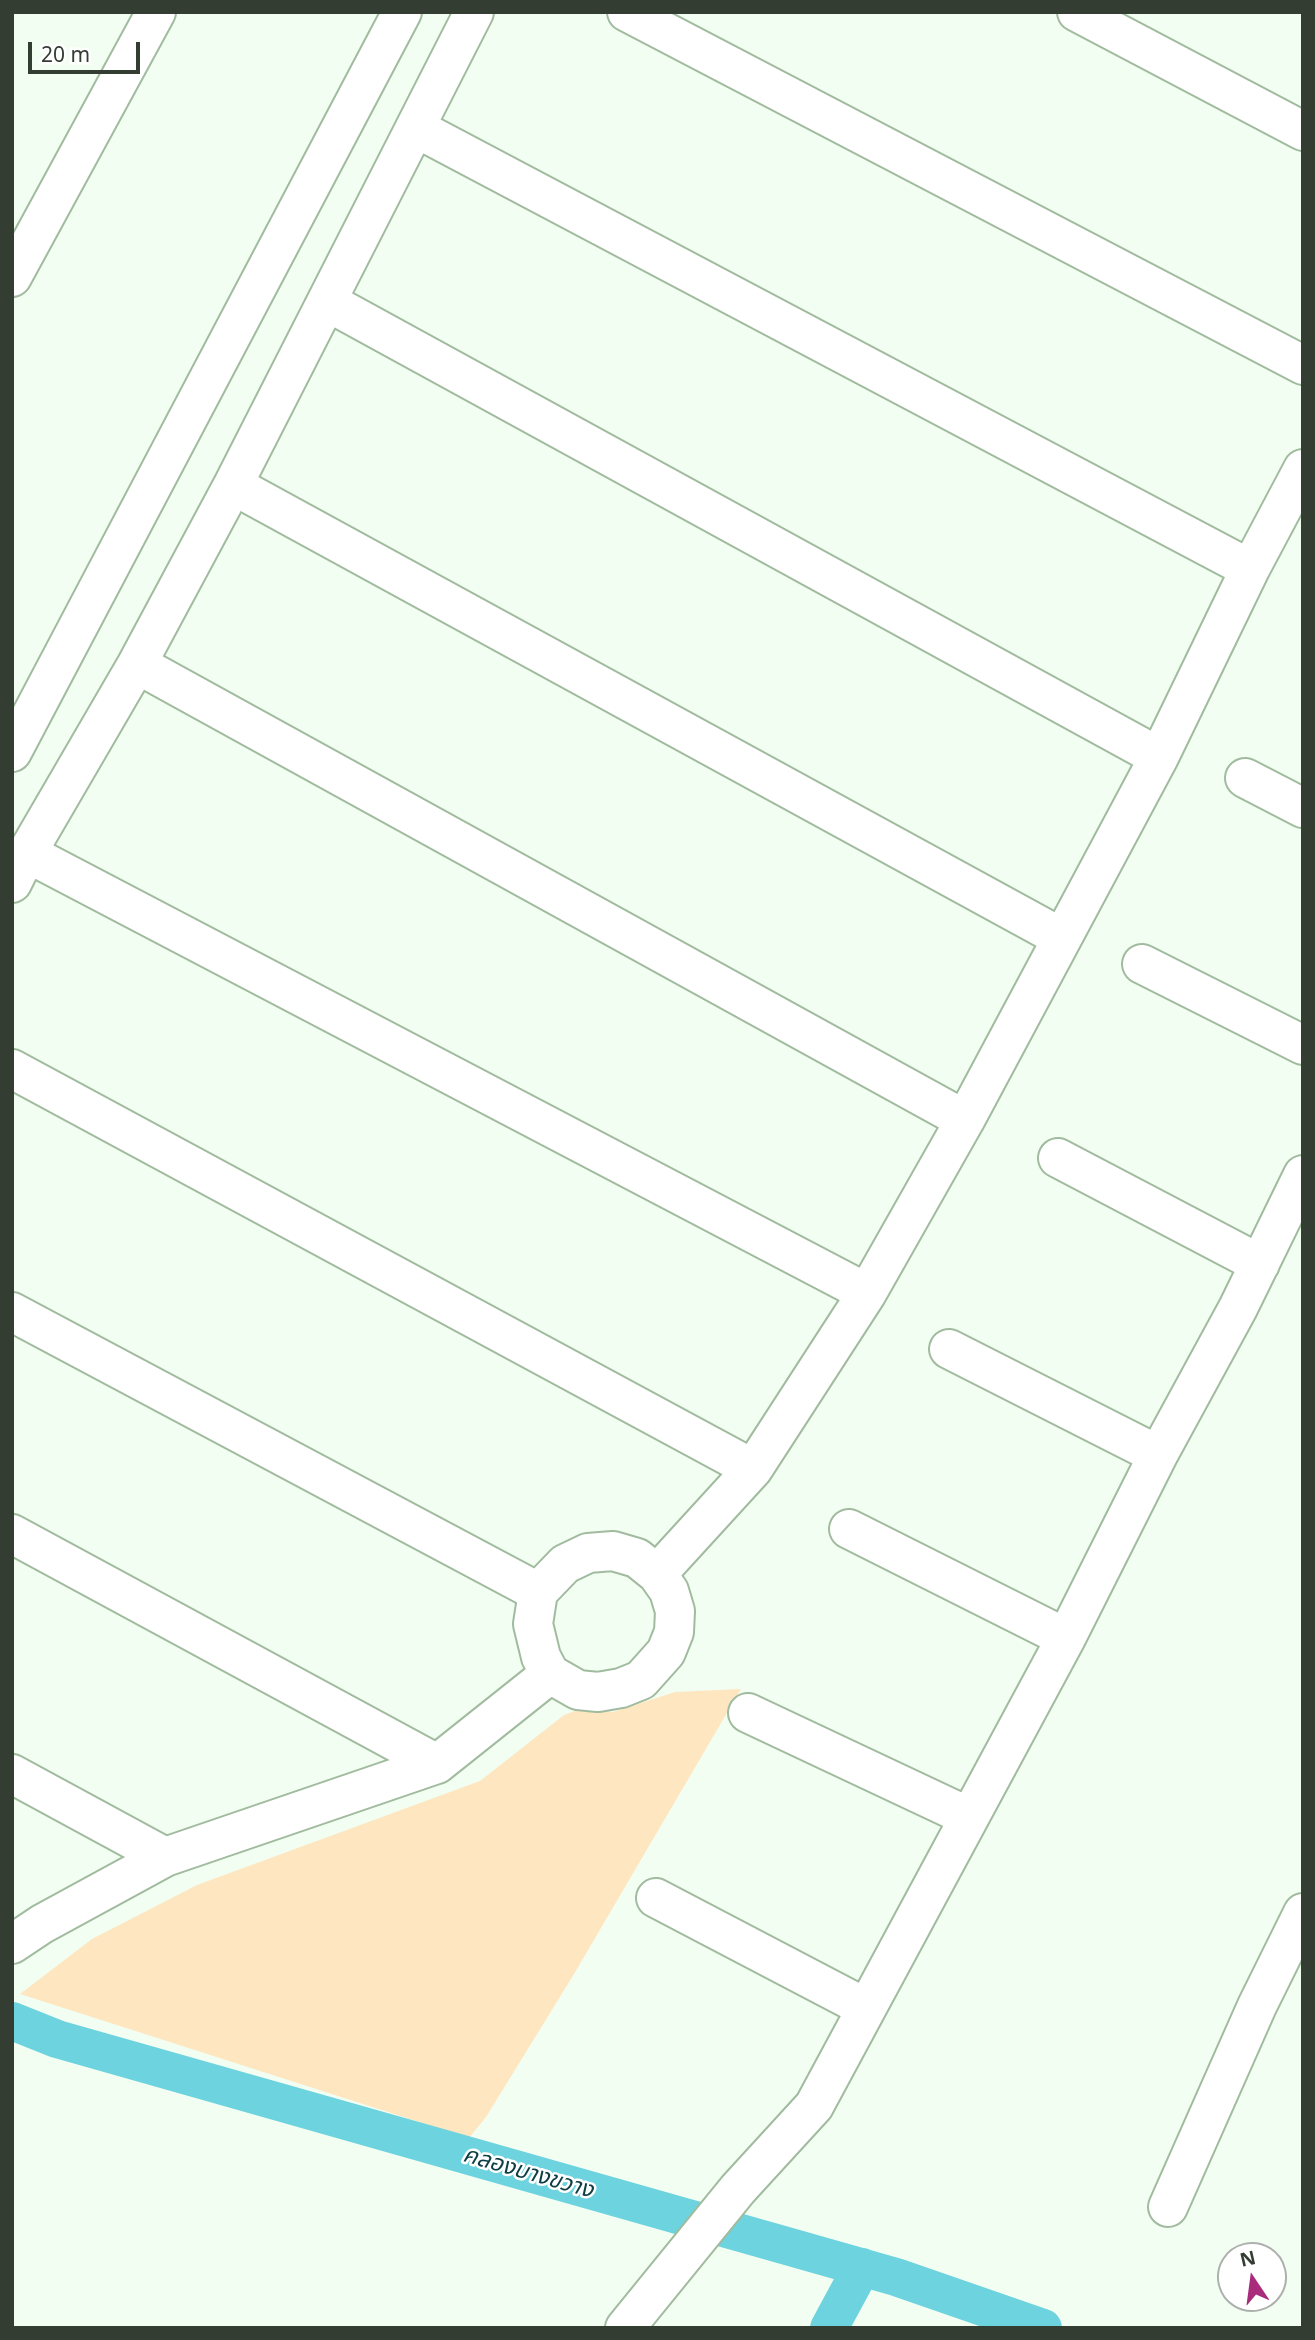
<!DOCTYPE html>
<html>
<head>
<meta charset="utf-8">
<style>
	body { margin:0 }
	#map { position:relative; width:1315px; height:2340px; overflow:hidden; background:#f3fef2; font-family:"Noto Sans",sans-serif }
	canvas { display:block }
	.frame { position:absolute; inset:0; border:14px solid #333d32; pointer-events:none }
	.north { position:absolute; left:1217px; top:2242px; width:70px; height:70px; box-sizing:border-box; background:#fff; border:2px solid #adb1ad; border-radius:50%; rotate:347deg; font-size:19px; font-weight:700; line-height:28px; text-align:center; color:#333d32 }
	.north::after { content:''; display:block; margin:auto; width:24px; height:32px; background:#a92b7b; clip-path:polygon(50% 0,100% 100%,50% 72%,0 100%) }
	.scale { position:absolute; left:28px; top:42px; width:112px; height:32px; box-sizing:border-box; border:4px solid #333d32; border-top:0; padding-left:9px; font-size:21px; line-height:24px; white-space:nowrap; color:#333d32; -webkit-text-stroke:5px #fff; paint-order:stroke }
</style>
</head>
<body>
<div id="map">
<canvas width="1315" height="2340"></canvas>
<div class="frame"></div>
<div class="north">N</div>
<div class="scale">20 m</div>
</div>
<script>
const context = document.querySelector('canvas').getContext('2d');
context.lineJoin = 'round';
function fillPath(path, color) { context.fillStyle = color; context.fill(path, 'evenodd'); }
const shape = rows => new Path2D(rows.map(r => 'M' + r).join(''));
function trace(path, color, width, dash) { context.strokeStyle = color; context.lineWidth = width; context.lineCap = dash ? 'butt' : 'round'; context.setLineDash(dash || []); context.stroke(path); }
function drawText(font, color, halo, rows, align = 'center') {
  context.font = font + ' "Noto Sans","Noto Sans Thai",sans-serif'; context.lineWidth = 5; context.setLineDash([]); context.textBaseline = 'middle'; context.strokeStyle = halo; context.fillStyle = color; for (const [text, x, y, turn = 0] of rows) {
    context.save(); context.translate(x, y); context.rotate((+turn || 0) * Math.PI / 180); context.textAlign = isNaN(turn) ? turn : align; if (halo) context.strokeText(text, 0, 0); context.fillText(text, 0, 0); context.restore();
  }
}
fillPath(shape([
	[741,1689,574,1974,486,2117,469,2138,20,1994,92,1939,197,1885,480,1781,564,1715,580,1709,613,1712,675,1692]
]), '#fde6c0');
trace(shape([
	[12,2021,57,2039,896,2277,1043,2328],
	[829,2328,862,2267]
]), '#6cd3df', 38);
const minor = shape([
	[627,12,1303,365],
	[1077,12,1303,131],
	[416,128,1250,569],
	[12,277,156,12],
	[328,302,1159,757],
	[233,485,1062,938],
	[137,664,965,1120],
	[12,752,402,12],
	[1245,778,1303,808],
	[27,853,867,1293],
	[12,883,27,853,137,664,233,485,474,12],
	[1142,964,1303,1045],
	[12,1069,753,1469],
	[1058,1158,1260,1264],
	[12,1312,538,1592],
	[949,1349,1158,1455],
	[849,1529,1066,1638],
	[12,1534,437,1764],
	[613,1551,637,1558,657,1574,669,1591,675,1611,674,1632,666,1652,641,1680,621,1688,598,1692,578,1690,550,1674,541,1657,533,1624,538,1592,565,1564,588,1553,613,1551],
	[657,1574,753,1469,867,1293,965,1120,1159,757,1250,569,1303,469],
	[748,1713,969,1817],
	[12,1774,165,1857],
	[656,1898,866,2008],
	[12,1944,42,1924,165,1857,437,1764,550,1674],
	[1168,2207,1257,2006,1303,1913],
	[625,2328,738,2189,814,2106,1066,1638,1158,1455,1238,1308,1303,1175]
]);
trace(minor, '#a1bb9f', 42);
trace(minor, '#fff', 38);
drawText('italic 23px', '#0d3e43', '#fff', [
	["คลองบางขวาง",528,2173,16]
]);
</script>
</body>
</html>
